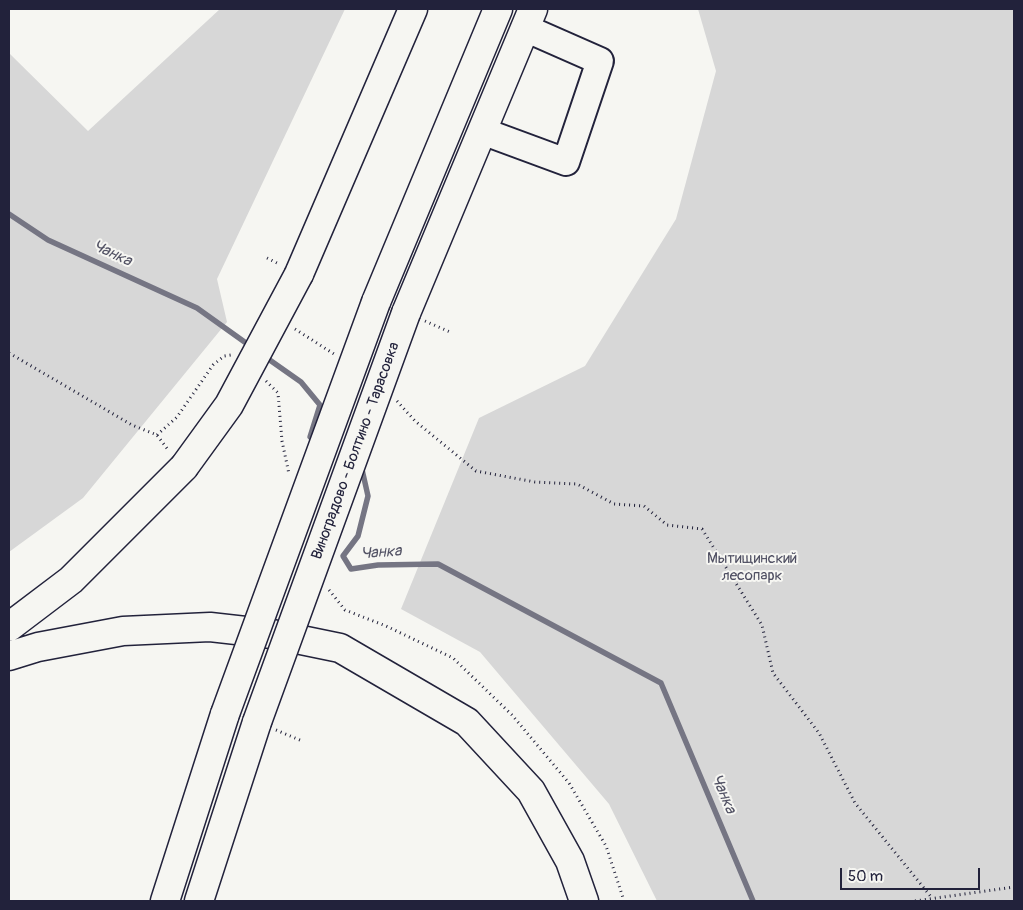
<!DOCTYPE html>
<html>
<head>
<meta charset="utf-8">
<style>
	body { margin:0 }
	#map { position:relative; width:1023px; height:910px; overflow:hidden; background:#f6f6f2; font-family:Pangolin,sans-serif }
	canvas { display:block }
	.frame { position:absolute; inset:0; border:10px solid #22223b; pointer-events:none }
	.scale { position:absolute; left:840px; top:868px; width:140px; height:22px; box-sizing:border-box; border:2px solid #22223b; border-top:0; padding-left:6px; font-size:15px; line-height:18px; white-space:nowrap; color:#22223b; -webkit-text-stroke:4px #f6f6f2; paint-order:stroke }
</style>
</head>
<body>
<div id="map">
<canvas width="1023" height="910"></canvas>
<div class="frame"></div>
<div class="scale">50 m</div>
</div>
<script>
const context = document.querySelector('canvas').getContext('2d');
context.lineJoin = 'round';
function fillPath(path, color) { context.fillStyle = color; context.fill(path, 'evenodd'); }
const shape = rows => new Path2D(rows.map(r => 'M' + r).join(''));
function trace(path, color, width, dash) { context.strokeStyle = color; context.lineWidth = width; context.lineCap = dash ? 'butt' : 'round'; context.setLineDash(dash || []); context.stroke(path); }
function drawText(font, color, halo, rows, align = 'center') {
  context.font = font + ' Pangolin,sans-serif'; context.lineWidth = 4; context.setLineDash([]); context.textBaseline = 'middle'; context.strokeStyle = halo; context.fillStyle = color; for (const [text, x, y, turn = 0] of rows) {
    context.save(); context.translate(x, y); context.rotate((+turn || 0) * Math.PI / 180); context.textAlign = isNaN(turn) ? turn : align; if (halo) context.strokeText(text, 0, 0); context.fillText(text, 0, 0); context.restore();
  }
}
fillPath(shape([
	[220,9,345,9,217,279,227,322,83,498,9,552,9,53,88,131],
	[698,9,1014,9,1014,901,657,901,609,804,480,652,401,609,479,418,585,366,676,219,716,71]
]), '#d7d7d7');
trace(shape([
	[9,214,48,240,197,308,253,348],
	[264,356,301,382,320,405,310,437,316,442],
	[361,465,368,496,358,536,343,556,351,569,378,565,438,564,661,683,753,901]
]), '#757583', 5.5);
const minor = shape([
	[482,131,566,162,600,61,525,28]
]);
const major = shape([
	[299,274,413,9],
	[376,302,498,9],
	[406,313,533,9],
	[9,627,71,580,184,467],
	[9,656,38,647,123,631,210,627,272,634,340,648,467,722,531,791,570,861,584,901],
	[165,901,225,714],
	[199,901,257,722]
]);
trace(minor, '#22223b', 30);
trace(major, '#22223b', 31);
trace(shape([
	[267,258,279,264],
	[425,321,450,332],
	[295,329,334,354],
	[9,353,132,425,157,435,169,451],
	[266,381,278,393,282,441,289,474],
	[397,401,415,421,476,471,535,482,577,484,614,504,644,506,667,525,702,529,762,625,773,673,819,733,855,803,932,898],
	[157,435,177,417,213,365,224,356,231,355],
	[329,590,345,610,386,626,453,658,512,715,569,783,606,846,624,901],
	[276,730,302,741],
	[915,901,1014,887]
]), '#22223b', 3, [1, 4]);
trace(minor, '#f6f6f2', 26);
trace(major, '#f6f6f2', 28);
const majorBridge = shape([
	[184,467,229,405,299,274],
	[225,714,376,302],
	[257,722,406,313]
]);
trace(majorBridge, '#22223b', 31, []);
trace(majorBridge, '#f6f6f2', 28);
drawText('15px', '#22223b', '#f6f6f2', [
	["Виноградово - Болтино - Тарасовка",356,451,-70]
]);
drawText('15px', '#4f4f62', '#f6f6f2', [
	["Мытищинский",752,559],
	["лесопарк",752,576]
]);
drawText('italic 16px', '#535365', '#f6f6f2', [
	["Чанка",112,254,25],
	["Чанка",381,553,-4],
	["Чанка",723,794,67]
]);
</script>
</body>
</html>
